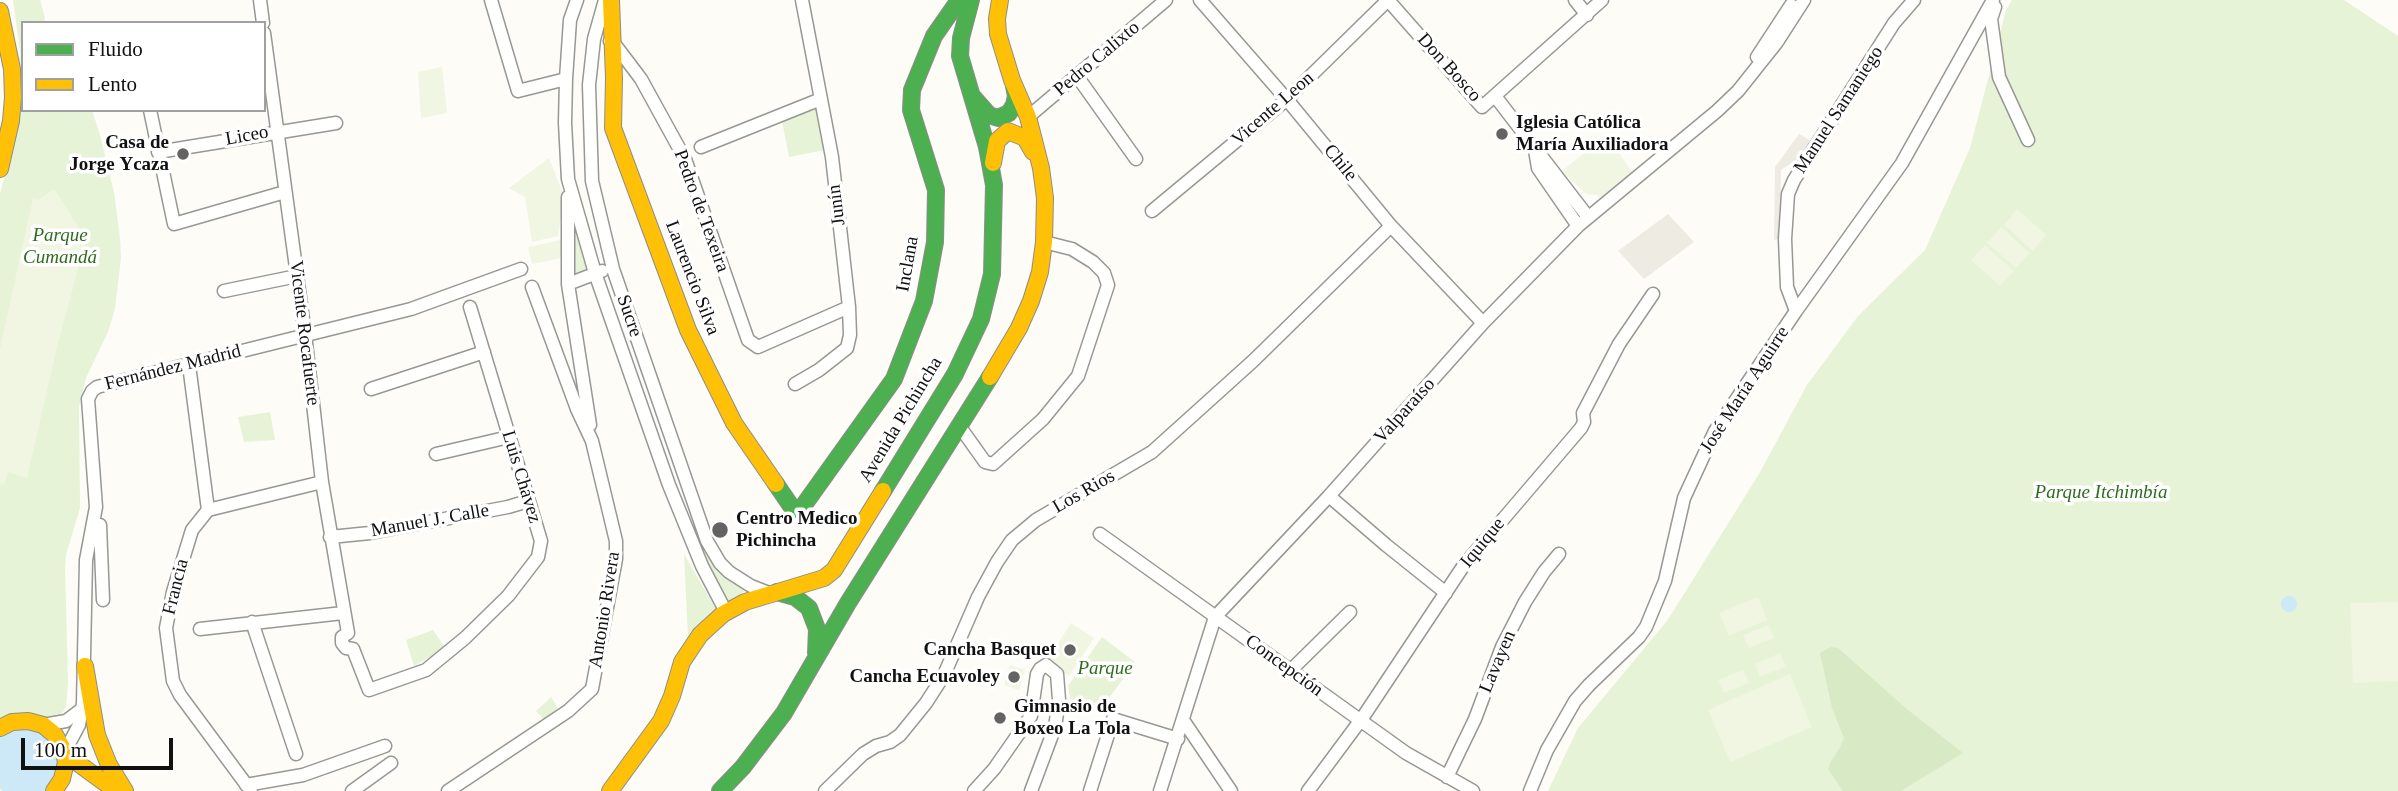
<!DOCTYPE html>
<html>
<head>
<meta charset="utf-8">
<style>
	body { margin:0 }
	#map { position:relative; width:2398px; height:791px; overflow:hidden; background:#fdfcf7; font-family:"Times New Roman",serif }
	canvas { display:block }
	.legend { position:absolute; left:21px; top:21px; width:245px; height:91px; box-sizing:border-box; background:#fff; border:2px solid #a0a0a0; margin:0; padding:9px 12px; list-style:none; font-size:21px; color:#111 }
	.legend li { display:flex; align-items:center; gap:14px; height:35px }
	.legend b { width:35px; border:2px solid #a0a0a0 }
	.scale { position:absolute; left:21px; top:738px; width:152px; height:32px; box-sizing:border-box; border:4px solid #111; border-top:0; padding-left:9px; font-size:21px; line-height:24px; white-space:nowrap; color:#111; -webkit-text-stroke:5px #fff; paint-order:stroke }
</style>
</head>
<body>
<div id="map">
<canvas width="2398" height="791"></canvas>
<ul class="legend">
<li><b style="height:9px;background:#4caf50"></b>Fluido</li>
<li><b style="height:9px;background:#ffc107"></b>Lento</li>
</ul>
<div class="scale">100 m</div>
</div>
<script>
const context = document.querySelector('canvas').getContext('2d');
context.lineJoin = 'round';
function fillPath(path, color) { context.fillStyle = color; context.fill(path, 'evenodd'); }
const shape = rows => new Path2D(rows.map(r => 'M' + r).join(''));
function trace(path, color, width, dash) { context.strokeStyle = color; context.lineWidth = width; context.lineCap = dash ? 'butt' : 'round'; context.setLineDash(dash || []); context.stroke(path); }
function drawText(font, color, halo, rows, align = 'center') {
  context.font = font + ' "Times New Roman",serif'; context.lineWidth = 7; context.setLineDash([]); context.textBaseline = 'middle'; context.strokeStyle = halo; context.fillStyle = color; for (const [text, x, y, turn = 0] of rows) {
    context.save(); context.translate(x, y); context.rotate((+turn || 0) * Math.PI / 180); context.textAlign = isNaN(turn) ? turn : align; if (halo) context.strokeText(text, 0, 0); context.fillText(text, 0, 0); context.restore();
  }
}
fillPath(shape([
	[13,0,40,0,45,18,44,23,23,23,23,110,92,110,100,135,114,192,120,238,121,258,115,309,108,332,86,378,79,407,80,508,66,555,65,567,68,682,66,707,61,715,53,719,24,713,0,719,0,194,7,167,13,152,21,105,20,51],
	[2012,0,2344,0,2398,36,2398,791,1548,791,1578,728,1667,621,1759,474,1807,385,1858,316,1925,250,1970,148,2006,10],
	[818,108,825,150,789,157,782,121],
	[573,213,587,269,575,274],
	[270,412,275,440,244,442,238,417],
	[705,549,720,572,746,590,729,601,727,599,702,550],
	[684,554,717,611,688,637],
	[433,630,444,646,432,656,414,666,406,640],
	[1102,637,1135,662,1099,712,1071,702,1068,686],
	[551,697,558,708,544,720,536,711]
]), '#e7f3d7');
fillPath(shape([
	[1831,647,1838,648,1908,710,1963,753,1901,791,1843,791,1828,769,1830,763,1840,747,1844,738,1832,708,1820,653]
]), '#d8eac5');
fillPath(shape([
	[442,67,447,113,421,118,418,72],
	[1607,135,1633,174,1602,200,1597,195,1586,194,1562,171],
	[549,158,564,196,558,236,532,242,525,197,509,188],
	[52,190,56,191,86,240,58,343,27,478,8,472,4,485,0,484,0,349,33,198,38,200],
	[2017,209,2046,235,2033,251,2004,225],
	[2001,227,2030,253,2016,268,1987,243],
	[561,240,561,258,532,264,528,247],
	[1985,245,2014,271,2000,286,1971,260],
	[1758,597,1767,620,1729,636,1719,613],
	[2398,602,2398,681,2353,683,2350,603],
	[1071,623,1094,638,1069,676,1047,661],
	[1769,625,1774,638,1749,648,1743,635],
	[1780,653,1786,666,1760,677,1755,664],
	[1010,665,1025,670,1019,690,1004,685],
	[1743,670,1749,683,1724,693,1718,680],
	[1790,674,1812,727,1730,762,1708,710]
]), '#f0f6e1');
fillPath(shape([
	[1799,134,1818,145,1781,170,1780,238,1774,240,1775,167],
	[1668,214,1694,242,1644,279,1618,251]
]), '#edebe2');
fillPath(shape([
	'2281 604a8 8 0 1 1 16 0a8 8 0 1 1-16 0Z',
	[17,727,42,732,52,740,58,753,59,764,51,785,45,791,3,791,0,789,0,736,5,731]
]), '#cde8f7');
const street = shape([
	[260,0,263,23],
	[491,0,518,91,566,79],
	[577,0,570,20,566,79,565,123,568,179,595,273,669,485,702,566,726,612],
	[605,0,594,39,589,85,592,181,613,269,707,541,720,563,729,572,751,586,769,593],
	[1200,0,1289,102,1391,226,1483,323],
	[1388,0,1482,107,1602,0],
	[1575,0,1587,15],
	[1995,7,1991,19,1999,77,2028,140],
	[264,33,305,334,322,482,348,633],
	[610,41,613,42,641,79,685,159,748,340,758,347,849,307],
	[1757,57,1791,5],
	[1077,76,1136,159],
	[1495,96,1588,217],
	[150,110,174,224,285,192],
	[1028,117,1166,0],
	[701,147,821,99],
	[1535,150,1538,168,1578,226],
	[158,152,336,123],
	[568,197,568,284,590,425],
	[1152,211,1287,99,1388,0],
	[568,284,602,271],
	[224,291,297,276],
	[1796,311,1787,287,1785,239,1788,194,1794,180,1894,23,1914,0],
	[189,365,208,510],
	[795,384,819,370,847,348,850,335,849,307,832,157,802,0],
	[371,389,484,352],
	[960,427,985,462,993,464,1043,419,1078,376,1108,285,1104,273,1093,262,1072,249,1044,242],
	[436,454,509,437],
	[1329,496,1386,545,1446,593],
	[208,510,192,530,173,592,166,628,173,681,180,695,251,791],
	[208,510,322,482],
	[100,525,103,600],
	[1100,534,1406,753,1473,791],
	[330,537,370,533,508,507,528,501],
	[252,622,296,754],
	[200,629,343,613],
	[348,633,342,637,342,643,346,648,353,649],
	[353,649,369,690,426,670,465,638,508,596,538,557,541,541,470,307],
	[1290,671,1350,612],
	[1183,720,1231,791],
	[43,725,66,721,82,709],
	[64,753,79,725,83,703,86,560,96,507,88,399,92,391,97,387,411,309,521,269],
	[1447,777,1475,719,1502,647,1525,602,1544,572,1559,554],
	[246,785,303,775,385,746],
	[352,791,391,763],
	[448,791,568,711,592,689,616,559,616,541,592,441,577,409,532,287],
	[825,791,863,754,876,746,890,742,900,735,926,703,944,675,978,597,997,562,1012,540,1036,520,1152,452,1253,361,1391,226],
	[974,791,994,769,1031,716,1037,674,1040,669,1046,665,1057,674,1059,700,1055,727,1031,791],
	[1090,791,1113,719,1178,739],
	[1160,791,1215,617,1329,496,1483,323,1578,226,1717,111,1738,91,1777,42,1804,0],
	[1308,791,1363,717,1464,565,1581,428,1584,422,1583,413,1619,344,1653,294],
	[1530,791,1547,750,1575,701,1589,685,1639,637,1646,627,1665,581,1684,498,1715,431,1796,311,1902,163,1993,0]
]);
const fast = shape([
	[973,97,989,115,998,118,1009,113,1014,105,1016,96,1014,86],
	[776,484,793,509,801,509,894,379,924,301,935,242,936,190,911,110,912,90,934,36,959,0],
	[883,491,955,374,981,319,992,274,994,185,987,147,960,56,961,38,971,0],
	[777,592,795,597,809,608,817,629,816,653],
	[720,791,743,767,784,713,848,603,990,377]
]);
const slow = shape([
	[611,0,614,78,613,128,688,330,734,423,776,484],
	[0,11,12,69,13,97,11,121,0,169],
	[993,163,997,141,1008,131,1025,138,1033,152],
	[990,377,1019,328,1031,301,1040,272,1044,242,1045,198,1041,168,1028,117,1012,80,998,34,997,19,1000,0],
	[85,666,97,735,109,765,125,791],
	[0,728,12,722,28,721,43,725,55,735,63,749,66,762,62,779,54,791],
	[65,758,75,761,116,791],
	[610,791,661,721,672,696,682,662,700,635,723,614,745,602,824,578,834,570,883,491]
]);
trace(street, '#979795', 15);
trace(fast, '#8e8d8b', 18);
trace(slow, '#8e8d8b', 18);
trace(street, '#fffffe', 12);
trace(fast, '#4caf50', 16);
trace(slow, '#ffc107', 16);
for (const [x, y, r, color] of [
	[1502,134,7,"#646362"],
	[183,154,7,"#646362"],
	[720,530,9,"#646362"],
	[1070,650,7,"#646362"],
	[1014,677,7,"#646362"],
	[1000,718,7,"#646362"]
]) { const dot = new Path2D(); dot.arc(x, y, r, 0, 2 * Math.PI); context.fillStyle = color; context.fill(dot); trace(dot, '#fff', 2.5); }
drawText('19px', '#111', '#fff', [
	["Pedro Calixto",1097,59,-40],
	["Don Bosco",1449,68,48],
	["Vicente Leon",1273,109,-41],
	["Manuel Samaniego",1839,110,-57],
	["Liceo",247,136,-10],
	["Chile",1340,163,51],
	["Junín",837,205,-97],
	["Pedro de Texeira",701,211,70],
	["Inclana",908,264,-80],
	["Laurencio Silva",692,278,69],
	["Sucre",629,316,71],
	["Vicente Rocafuerte",304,333,83],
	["Fernández Madrid",173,368,-14],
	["José María Aguirre",1745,390,-57],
	["Valparaíso",1405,411,-48],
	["Avenida Pichincha",901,420,-59],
	["Luis Chávez",521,477,73],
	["Los Rios",1084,492,-30],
	["Manuel J. Calle",430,521,-10],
	["Iquique",1483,543,-51],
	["Francia",176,587,-76],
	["Antonio Rivera",605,610,-81],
	["Lavayen",1498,662,-67],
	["Concepción",1284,666,36]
]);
drawText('bold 19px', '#111', '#fff', [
	["Iglesia Católica",1516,123],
	["María Auxiliadora",1516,145],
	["Casa de",169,143,"right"],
	["Jorge Ycaza",169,165,"right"],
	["Centro Medico",736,519],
	["Pichincha",736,541],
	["Cancha Basquet",1056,650,"right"],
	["Cancha Ecuavoley",1000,677,"right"],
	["Gimnasio de",1014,707],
	["Boxeo La Tola",1014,729]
], 'left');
drawText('italic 19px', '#2f6b1f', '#fff', [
	["Parque",60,236],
	["Cumandá",60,258],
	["Parque Itchimbía",2101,493],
	["Parque",1105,669]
]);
</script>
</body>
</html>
